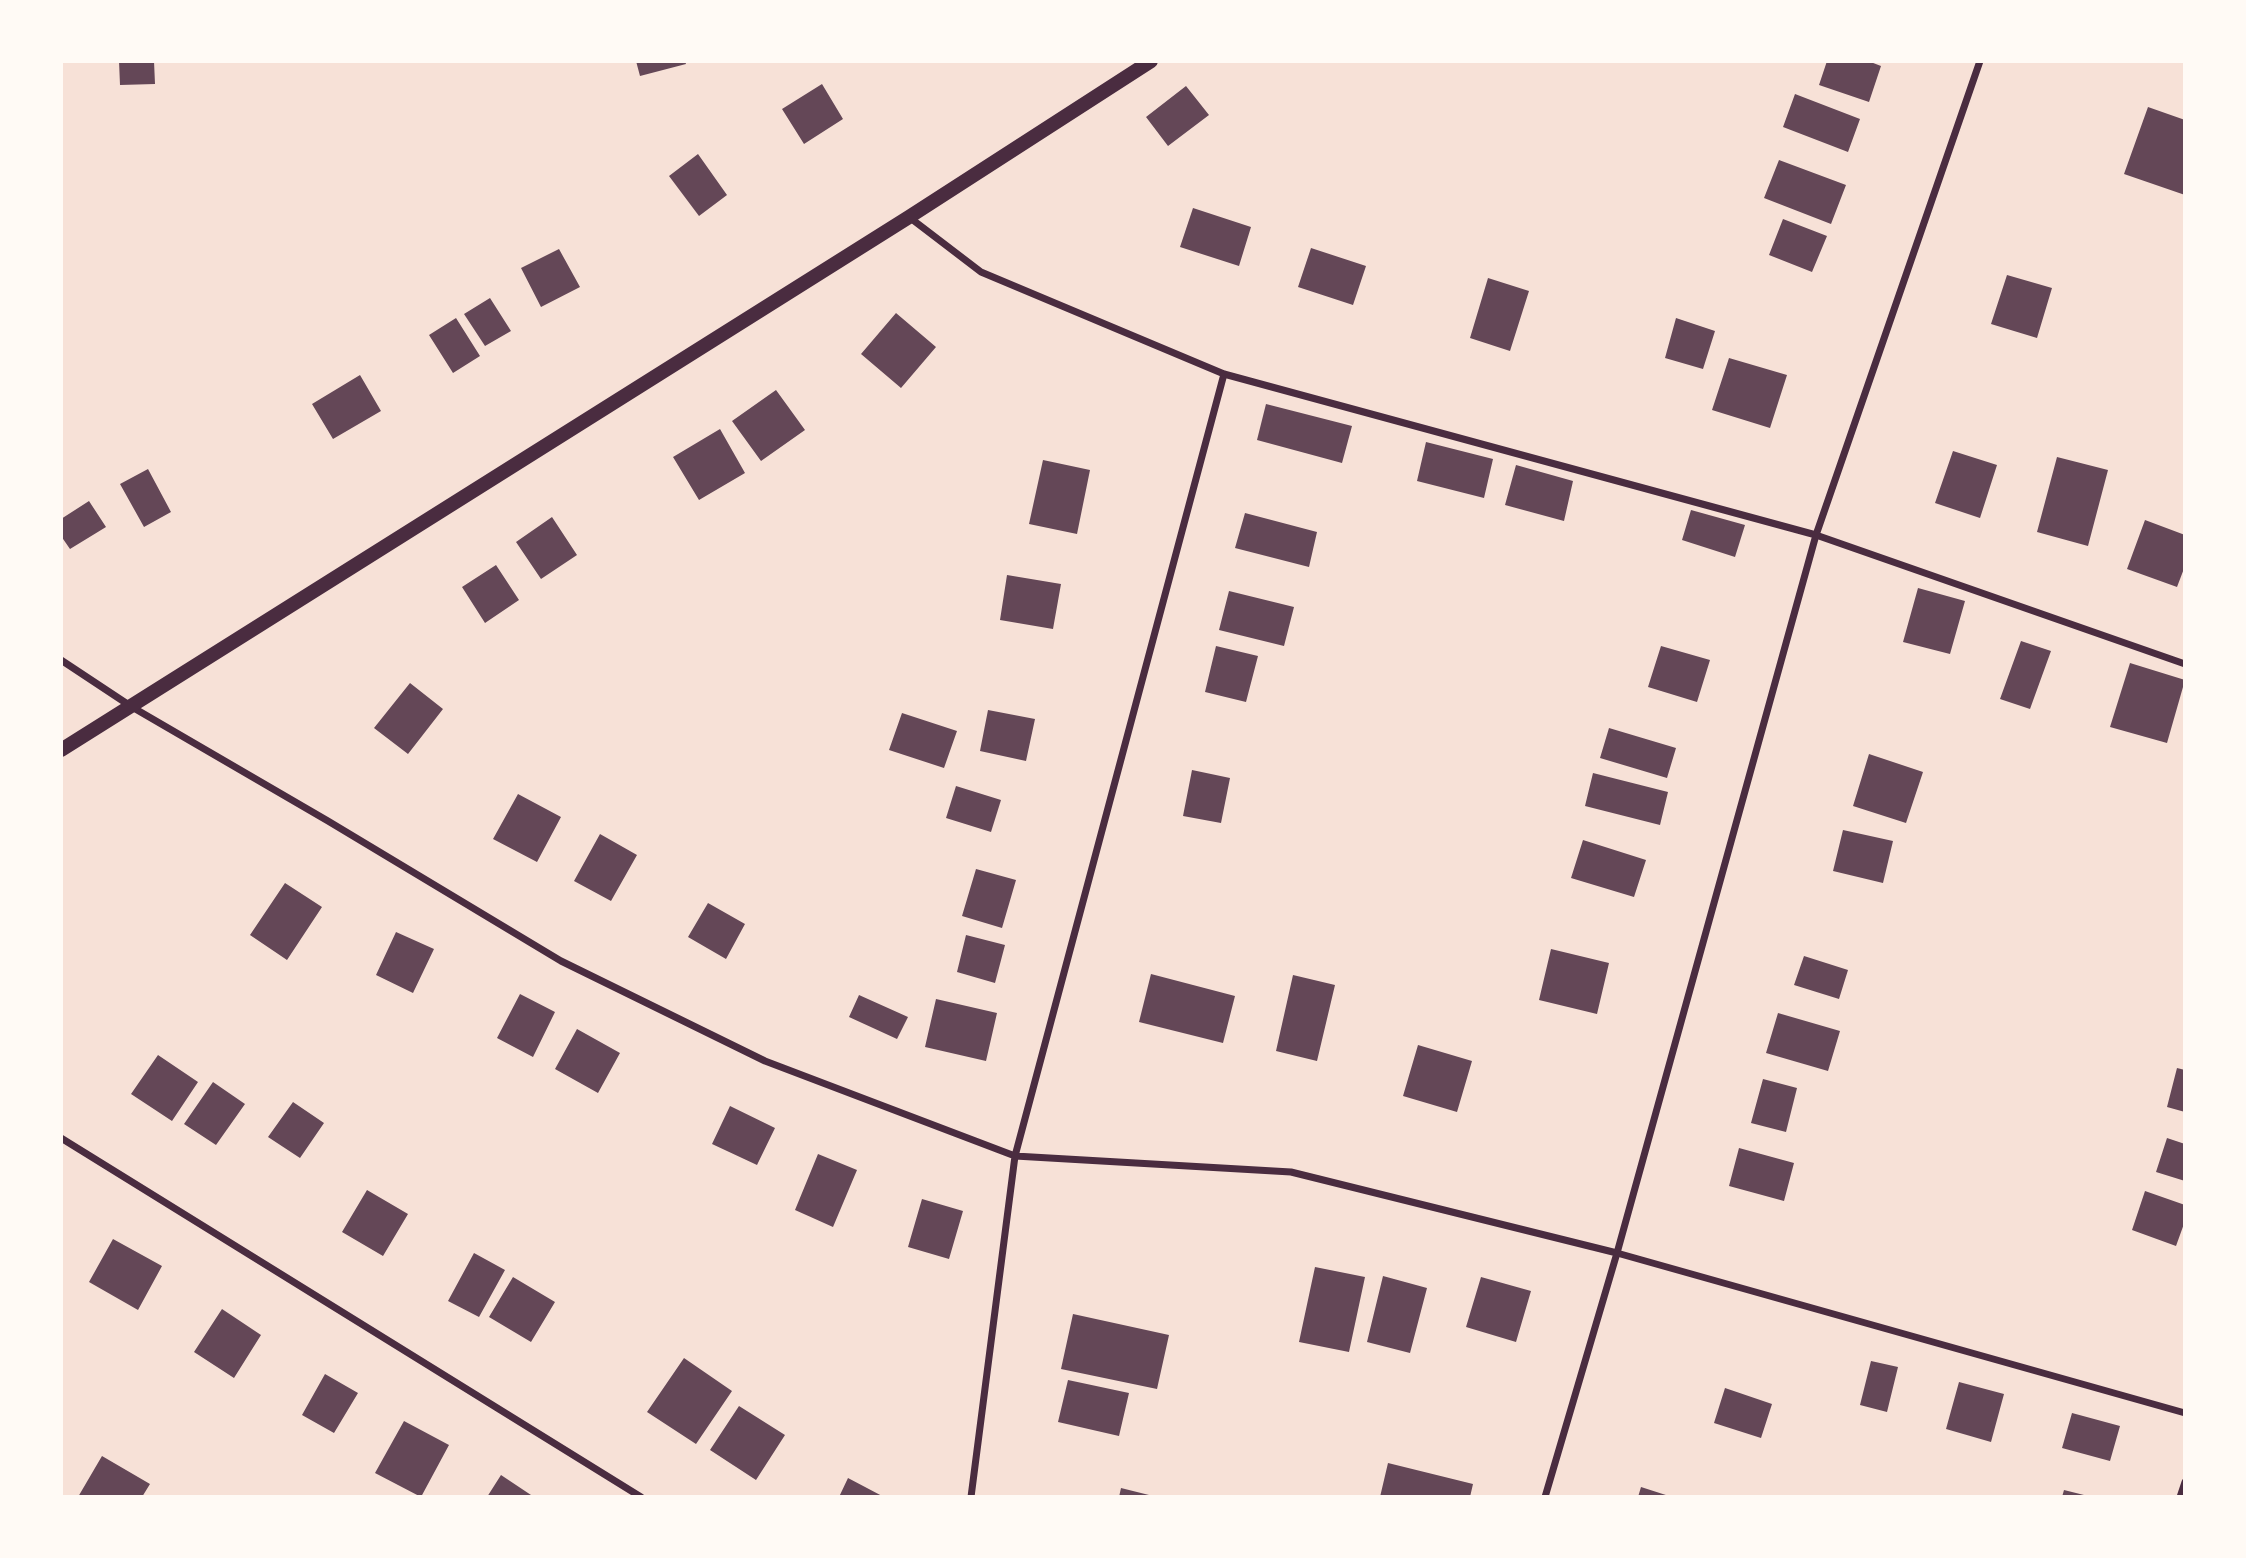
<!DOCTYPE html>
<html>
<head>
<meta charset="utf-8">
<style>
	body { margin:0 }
	#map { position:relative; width:2246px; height:1558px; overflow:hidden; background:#f7e1d7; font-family:"Open Sans",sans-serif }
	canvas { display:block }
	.frame { position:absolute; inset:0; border:63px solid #fffaf5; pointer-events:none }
</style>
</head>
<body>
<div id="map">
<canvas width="2246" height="1558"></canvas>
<div class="frame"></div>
</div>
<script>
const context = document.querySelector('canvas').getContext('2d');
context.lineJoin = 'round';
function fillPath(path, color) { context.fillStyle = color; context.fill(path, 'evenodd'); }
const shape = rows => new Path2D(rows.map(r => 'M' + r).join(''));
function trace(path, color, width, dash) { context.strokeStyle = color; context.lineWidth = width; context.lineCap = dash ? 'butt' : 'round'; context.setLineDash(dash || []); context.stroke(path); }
fillPath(shape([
	[119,61,154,61,155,84,120,85],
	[636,61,685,61,686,64,640,76],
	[1827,61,1868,61,1881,66,1869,102,1819,85],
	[822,84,843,119,804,144,782,109],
	[1186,86,1209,115,1168,146,1146,117],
	[1795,94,1860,119,1848,152,1783,127],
	[2148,107,2185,120,2185,195,2124,174],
	[698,154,727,195,699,216,669,176],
	[1779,160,1846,185,1831,224,1764,198],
	[1193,208,1251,227,1239,266,1180,247],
	[1783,219,1827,236,1812,272,1769,255],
	[1311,248,1366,266,1353,305,1298,287],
	[559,249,580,287,541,307,521,268],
	[2007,275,2052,288,2037,338,1991,324],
	[1488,278,1529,291,1510,351,1470,338],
	[490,298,511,331,485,346,464,314],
	[896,313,936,347,901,388,861,354],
	[456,318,480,356,453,373,429,335],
	[1676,318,1715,331,1703,369,1665,358],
	[1729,358,1787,375,1770,428,1712,410],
	[360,375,381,411,333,439,312,404],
	[776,390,805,430,761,461,732,421],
	[1266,404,1352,426,1342,463,1257,440],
	[720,429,745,473,699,500,673,457],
	[1426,442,1493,459,1484,498,1417,481],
	[1953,451,1997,465,1980,518,1935,503],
	[2057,457,2108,470,2088,546,2037,532],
	[1043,460,1090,470,1077,534,1029,524],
	[1516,465,1573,481,1564,521,1505,505],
	[148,469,171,512,144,527,120,484],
	[89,501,106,527,70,549,61,536,61,519],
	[1691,510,1745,525,1735,557,1682,540],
	[1245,513,1317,532,1309,567,1235,548],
	[552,517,577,555,541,579,516,542],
	[2145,520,2185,535,2185,566,2177,587,2127,569],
	[496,565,519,600,485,623,462,587],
	[1007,575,1061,584,1053,629,1000,620],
	[1918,588,1965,601,1950,654,1903,642],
	[1229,591,1294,607,1284,646,1219,630],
	[2021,641,2051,651,2030,709,2000,699],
	[1216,646,1258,656,1246,702,1205,692],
	[1661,646,1710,660,1697,702,1648,687],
	[2130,663,2185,680,2167,743,2110,727],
	[410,683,443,709,408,754,374,728],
	[988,710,1035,719,1026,761,980,751],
	[902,713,957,731,944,768,889,750],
	[1609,728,1676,748,1667,778,1600,758],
	[1869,754,1923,772,1906,823,1853,806],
	[1192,770,1230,778,1221,823,1183,816],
	[1593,773,1668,792,1660,825,1585,806],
	[956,786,1001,800,991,832,946,818],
	[518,794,561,817,537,862,493,839],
	[1843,830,1893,841,1883,883,1833,871],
	[600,834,637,855,611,901,574,881],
	[1583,840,1646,860,1634,897,1571,878],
	[976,869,1016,880,1002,928,962,916],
	[285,883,322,907,287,960,250,935],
	[708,903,745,924,726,959,688,937],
	[396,932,434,949,413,993,376,975],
	[966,935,1005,945,995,983,957,972],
	[1551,949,1609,963,1597,1014,1539,1000],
	[1804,956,1848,970,1839,999,1794,985],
	[1151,974,1235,996,1223,1043,1139,1022],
	[1293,975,1335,985,1317,1061,1276,1051],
	[520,994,555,1012,533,1057,497,1038],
	[859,995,908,1017,897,1039,849,1017],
	[936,999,997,1013,986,1061,925,1047],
	[1778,1013,1840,1031,1828,1071,1766,1053],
	[577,1029,620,1053,598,1093,555,1069],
	[1418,1045,1472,1061,1457,1112,1403,1096],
	[158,1055,198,1082,172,1121,131,1094],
	[2177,1068,2185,1070,2185,1112,2167,1107],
	[1763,1079,1797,1088,1786,1132,1751,1123],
	[213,1082,245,1104,216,1145,184,1124],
	[293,1102,324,1123,300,1158,268,1137],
	[730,1106,775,1128,757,1165,712,1144],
	[2167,1138,2185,1144,2185,1181,2156,1172],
	[1739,1148,1794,1163,1784,1201,1729,1186],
	[818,1154,857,1170,833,1227,795,1210],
	[367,1190,408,1214,383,1256,342,1232],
	[2145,1191,2185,1205,2185,1221,2176,1246,2132,1230],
	[922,1199,963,1211,949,1259,908,1247],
	[113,1239,162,1266,138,1310,89,1282],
	[474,1253,505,1270,479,1317,448,1301],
	[1315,1267,1365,1277,1349,1352,1299,1342],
	[1383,1276,1427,1288,1410,1353,1367,1342],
	[513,1277,555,1302,531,1342,489,1317],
	[1481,1277,1531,1291,1516,1342,1466,1327],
	[222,1309,261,1335,234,1378,194,1352],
	[1073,1314,1169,1335,1157,1389,1061,1369],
	[684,1358,732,1391,696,1444,647,1412],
	[1871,1361,1898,1367,1887,1412,1860,1405],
	[325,1374,358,1393,334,1433,302,1415],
	[1068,1380,1129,1393,1119,1436,1058,1422],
	[1959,1382,2004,1394,1991,1442,1946,1429],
	[1725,1388,1772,1404,1761,1438,1714,1423],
	[739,1406,785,1435,756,1480,710,1450],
	[2072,1413,2120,1426,2110,1461,2062,1448],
	[404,1421,449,1445,421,1497,375,1473],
	[102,1456,150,1484,142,1497,78,1497],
	[1388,1463,1473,1484,1470,1497,1380,1497],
	[501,1475,534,1497,487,1497],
	[848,1478,884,1497,839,1497],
	[1641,1487,1669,1496,1669,1497,1638,1497],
	[1121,1488,1153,1496,1153,1497,1119,1497],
	[2064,1490,2088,1496,2088,1497,2062,1497]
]), '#644757');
trace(shape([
	[909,217,981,272,1224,374,1816,535,2185,664],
	[61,660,132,707,328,821,561,961,765,1061,1015,1156,1291,1172,1617,1253,2185,1413],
	[61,1138,641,1497],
	[971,1497,1015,1156,1224,374],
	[1545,1497,1617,1253,1816,535,1980,61],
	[2180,1497,2185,1482]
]), '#4a2c40', 7);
trace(shape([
	[61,750,909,217,1151,61]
]), '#4a2c40', 14);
</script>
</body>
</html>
